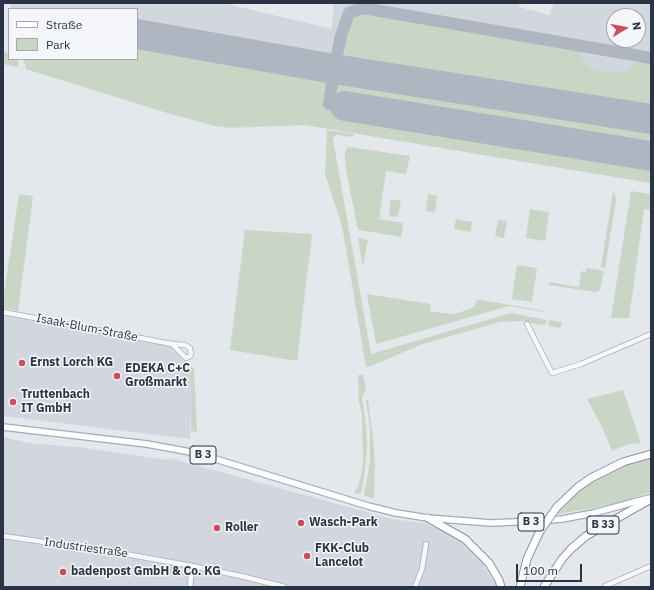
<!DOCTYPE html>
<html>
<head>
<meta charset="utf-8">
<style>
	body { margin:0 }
	#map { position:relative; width:654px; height:590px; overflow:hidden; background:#e4e7ec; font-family:"IBM Plex Sans",sans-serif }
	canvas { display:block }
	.frame { position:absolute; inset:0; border:4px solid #2b3445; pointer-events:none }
	.legend { position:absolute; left:8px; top:8px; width:130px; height:52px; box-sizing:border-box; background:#f4f6f9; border:1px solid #a4a8b1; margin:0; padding:5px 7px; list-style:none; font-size:12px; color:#2b3445 }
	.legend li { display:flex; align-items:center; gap:8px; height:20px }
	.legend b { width:20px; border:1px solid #a4a8b1 }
	.north { position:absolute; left:606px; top:8px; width:40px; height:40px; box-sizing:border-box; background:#f4f6f9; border:1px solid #a4a8b1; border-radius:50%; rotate:80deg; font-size:11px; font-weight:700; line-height:16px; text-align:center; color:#2b3445 }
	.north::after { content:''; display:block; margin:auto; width:14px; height:18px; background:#d1495b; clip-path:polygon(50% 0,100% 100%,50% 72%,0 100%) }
	.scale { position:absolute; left:516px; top:564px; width:66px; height:18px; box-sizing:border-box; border:2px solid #2b3445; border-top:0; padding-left:5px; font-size:12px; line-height:14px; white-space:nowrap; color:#2b3445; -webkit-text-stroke:3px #f4f6f9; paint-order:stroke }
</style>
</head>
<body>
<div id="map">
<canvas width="654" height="590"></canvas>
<div class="frame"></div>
<ul class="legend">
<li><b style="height:5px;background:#fff"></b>Straße</li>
<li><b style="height:11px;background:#c9d6c5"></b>Park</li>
</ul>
<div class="north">N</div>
<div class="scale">100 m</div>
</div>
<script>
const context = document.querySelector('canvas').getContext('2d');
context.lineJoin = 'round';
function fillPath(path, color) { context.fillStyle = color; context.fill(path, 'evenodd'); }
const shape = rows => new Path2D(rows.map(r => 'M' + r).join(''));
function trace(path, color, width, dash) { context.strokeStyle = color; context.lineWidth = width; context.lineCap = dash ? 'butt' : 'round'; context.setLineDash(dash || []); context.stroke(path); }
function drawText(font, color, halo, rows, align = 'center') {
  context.font = font + ' "IBM Plex Sans",sans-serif'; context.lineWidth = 3; context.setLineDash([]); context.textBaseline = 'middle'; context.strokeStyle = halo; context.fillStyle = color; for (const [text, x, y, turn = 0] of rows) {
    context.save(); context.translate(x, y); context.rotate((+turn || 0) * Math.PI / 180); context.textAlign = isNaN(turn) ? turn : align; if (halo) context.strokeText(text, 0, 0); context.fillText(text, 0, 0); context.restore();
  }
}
fillPath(shape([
	[11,3,223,3,332,29,334,3,519,3,519,7,549,15,554,3,651,3,651,183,305,125,229,128,215,126,26,69,24,59,137,59,137,9,10,9],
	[614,16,638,16,638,40,614,40],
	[3,313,169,346,174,349,190,368,190,439,3,416],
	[3,437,29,443,77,447,167,460,170,458,392,519,424,523,449,533,479,557,497,587,3,587]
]), '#d2d6de');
fillPath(shape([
	[364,12,577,47,582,59,588,66,598,70,610,73,623,73,640,59,651,60,651,112,351,63,344,49,351,18],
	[137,41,651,125,651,183,305,125,227,127,215,126,167,113,26,69,24,59,137,59],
	[3,51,9,54,9,59,15,59,18,61,18,67,3,64],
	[327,130,354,134,353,137,336,135,333,139,371,354,511,313,547,320,545,325,529,323,525,321,500,322,423,344,371,366,366,367,342,226,325,174],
	[350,147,410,156,406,174,386,171,379,219,403,223,401,237,359,230,357,226,345,163,345,152,347,148],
	[631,191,651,194,649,210,651,210,651,215,649,210,644,209,629,318,611,318],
	[613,192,615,194,616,200,605,268,601,267],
	[19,194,33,196,18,311,3,308,3,301],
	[428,194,437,196,435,212,426,211],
	[391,199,401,201,398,217,389,216],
	[530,209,549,212,545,241,526,238],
	[456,219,472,222,471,232,454,229],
	[498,220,507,221,504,238,495,236],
	[245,230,312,234,297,361,230,350],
	[358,238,368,240,363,267],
	[517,265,537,268,532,302,512,299],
	[586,268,600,270,604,272,600,290,596,292,549,285,549,282,579,287,581,271,586,272],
	[367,294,431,304,430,311,442,313,454,314,467,310,474,307,477,300,482,300,544,311,544,312,509,306,376,344],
	[549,320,562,322,561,328,548,326],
	[194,367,197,432,191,431,190,368],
	[358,375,363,375,366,389,362,399,366,425,367,448,364,478,361,492,357,494,354,493,358,486,361,476,363,462,362,414,359,402],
	[623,390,641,443,629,444,612,451,602,427,587,399],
	[366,400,368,400,373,438,375,466,374,499,364,495,370,461,370,427],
	[651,457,651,492,613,505,557,514,578,492,597,478,618,467]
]), '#c9d6c5');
trace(shape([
	[345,106,329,104,334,69,341,36,349,13,363,8,651,58]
]), '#b0b6c1', 12);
trace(shape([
	[137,34,334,69,651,119],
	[345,106,651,156]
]), '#b0b6c1', 30);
const minor = shape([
	[3,312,172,344,185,345,190,348,191,354,190,356,186,358,172,344],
	[527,324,552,373,581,364,651,334],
	[3,536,120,553,192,566,241,576,285,587],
	[190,587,192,566],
	[415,587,422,569,426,544],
	[605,587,605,586,651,566]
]);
const major = shape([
	[3,427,147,444,196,453,368,506,396,513,428,518,491,523,537,521,562,519,594,513,649,498]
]);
const highway = shape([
	[557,507,578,487,591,478,623,462,651,454],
	[428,518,465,539,489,563,499,580,501,587],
	[520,587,527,559,540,531],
	[544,587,562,559,571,549,586,536,651,499]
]);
trace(minor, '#a9aeb7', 6);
trace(major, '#a3abb8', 8);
trace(highway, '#8b94a3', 9);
trace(minor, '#f7f8fa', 4.5);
trace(major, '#fff', 5.5);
trace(highway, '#fff', 7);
const highwayBridge = shape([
	[540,531,557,507]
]);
trace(highwayBridge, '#8b94a3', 9, []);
trace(highwayBridge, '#fff', 7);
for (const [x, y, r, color] of [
	[22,363,4,"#d1495b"],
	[117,376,4,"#d1495b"],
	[13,402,4,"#d1495b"],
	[301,523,4,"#d1495b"],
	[217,528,4,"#d1495b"],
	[307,556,4,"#d1495b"],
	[63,572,4,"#d1495b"]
]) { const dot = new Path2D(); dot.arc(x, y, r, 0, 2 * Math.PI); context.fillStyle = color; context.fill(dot); trace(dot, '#f4f6f9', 1.5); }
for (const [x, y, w] of [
	[203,455,26],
	[531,522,26],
	[603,525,32]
]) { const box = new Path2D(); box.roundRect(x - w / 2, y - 9, w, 18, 3); context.fillStyle = '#f4f6f9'; context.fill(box); trace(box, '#2b3445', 1); }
drawText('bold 11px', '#2b3445', null, [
	["B 3",203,455],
	["B 3",531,522],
	["B 33",603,525]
]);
drawText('12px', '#2b3445', '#f4f6f9', [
	["Isaak-Blum-Straße",87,328,11],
	["Industriestraße",86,548,8]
]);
drawText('bold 12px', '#2b3445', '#f4f6f9', [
	["Ernst Lorch KG",30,363],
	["EDEKA C+C",125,369],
	["Großmarkt",125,383],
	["Truttenbach",21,395],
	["IT GmbH",21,409],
	["Wasch-Park",309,523],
	["Roller",225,528],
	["FKK-Club",315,549],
	["Lancelot",315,563],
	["badenpost GmbH & Co. KG",71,572]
], 'left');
</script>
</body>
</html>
